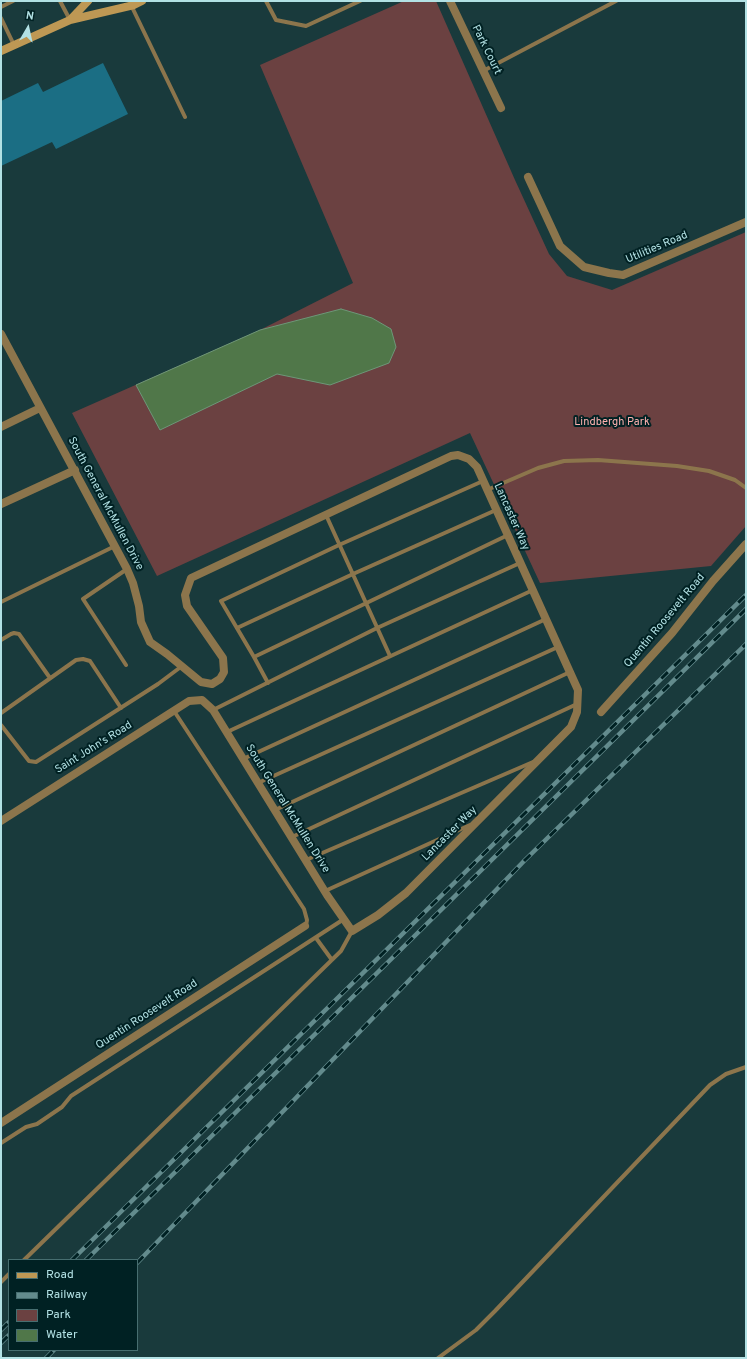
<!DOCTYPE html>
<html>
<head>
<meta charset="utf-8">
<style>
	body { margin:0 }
	#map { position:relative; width:747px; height:1359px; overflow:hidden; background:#193a3c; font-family:Overpass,sans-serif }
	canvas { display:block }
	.frame { position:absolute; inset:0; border:2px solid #b2e1e4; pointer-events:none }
	.legend { position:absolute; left:8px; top:1259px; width:130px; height:92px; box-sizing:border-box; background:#002123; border:1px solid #476e70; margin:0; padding:5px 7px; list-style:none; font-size:12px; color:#b2e1e4 }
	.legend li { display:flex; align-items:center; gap:8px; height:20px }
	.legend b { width:20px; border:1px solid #476e70 }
	.north { position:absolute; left:8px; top:8px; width:40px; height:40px; -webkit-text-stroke:3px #002123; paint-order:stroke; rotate:9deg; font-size:11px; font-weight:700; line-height:16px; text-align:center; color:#b2e1e4 }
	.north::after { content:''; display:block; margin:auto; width:14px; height:18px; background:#b2e1e4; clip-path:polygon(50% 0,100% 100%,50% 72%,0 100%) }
</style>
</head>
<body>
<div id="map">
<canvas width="747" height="1359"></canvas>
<div class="frame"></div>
<ul class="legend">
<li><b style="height:5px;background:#be9854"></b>Road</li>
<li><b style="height:5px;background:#638b8d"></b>Railway</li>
<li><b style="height:11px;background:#6b4141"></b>Park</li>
<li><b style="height:11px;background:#507749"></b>Water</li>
</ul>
<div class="north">N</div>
</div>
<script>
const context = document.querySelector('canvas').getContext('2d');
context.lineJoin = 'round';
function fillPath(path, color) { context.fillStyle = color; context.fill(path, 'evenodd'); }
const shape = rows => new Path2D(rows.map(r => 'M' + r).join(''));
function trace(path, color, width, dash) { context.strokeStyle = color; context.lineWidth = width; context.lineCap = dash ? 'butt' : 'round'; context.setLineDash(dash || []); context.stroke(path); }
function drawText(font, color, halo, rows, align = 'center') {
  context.font = font + ' Overpass,sans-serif'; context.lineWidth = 4; context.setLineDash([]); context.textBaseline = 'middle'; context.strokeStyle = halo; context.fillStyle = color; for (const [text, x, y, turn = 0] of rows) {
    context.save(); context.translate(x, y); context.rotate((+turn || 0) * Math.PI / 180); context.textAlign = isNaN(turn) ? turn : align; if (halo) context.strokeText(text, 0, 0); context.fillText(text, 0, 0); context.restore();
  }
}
fillPath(shape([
	[404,1,436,1,515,180,549,254,567,276,612,290,746,232,746,526,711,566,540,583,470,433,157,576,72,413,260,330,353,283,260,65]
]), '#6b4141');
const water = shape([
	[341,309,372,318,391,329,396,347,389,363,330,385,277,374,160,430,136,385,260,330,341,309]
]);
fillPath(water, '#507749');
trace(water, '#6d9778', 1);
fillPath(shape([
	[103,63,128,114,56,149,52,142,1,166,1,101,38,83,43,92]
]), '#1b6e84');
trace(shape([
	[60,1,70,20],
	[266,1,276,20,306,26,360,1],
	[131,5,185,117],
	[1,7,13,1],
	[1,18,14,45],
	[483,71,616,1],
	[487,490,538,468,564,461,598,460,677,466,709,471,735,480,746,488],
	[326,515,390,656],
	[1,602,115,546],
	[237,628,353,574,496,510],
	[1,640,11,634,14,633,19,634,50,678],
	[254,657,508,535],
	[126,665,83,599,127,569],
	[268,683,254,657,221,601,339,545,483,481],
	[213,710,377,628,520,563],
	[174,711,304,909,307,920,306,926],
	[1,713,76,660,83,659,90,661,121,708],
	[1,725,29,761,36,762,158,684,182,666],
	[227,732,533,590],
	[243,759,546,619],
	[258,783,558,647],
	[275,810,570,672],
	[292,837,577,704],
	[306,860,533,762],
	[325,891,470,825],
	[316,938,332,960],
	[1,1143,26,1127,37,1124,62,1107,71,1096,344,919],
	[24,1260,341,951,352,931],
	[1,1282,9,1274],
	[438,1358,476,1330,495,1311,710,1085,726,1074,746,1067]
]), '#8c754c', 4);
trace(shape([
	[450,1,501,108],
	[528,177,560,246,584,267,609,273,623,275,746,222],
	[1,334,127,569,133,583,139,606,141,622,150,642,167,654,201,682,212,684,220,679,224,672,223,658,187,606,185,595,191,578,451,456,458,455,469,459,477,467,578,690,577,712,571,727,406,893,378,915,352,931,327,895,213,710,202,700,189,701,1,821],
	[1,427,40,408],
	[1,504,75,470],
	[601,712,672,633,713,581,746,544],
	[1,1123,305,926]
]), '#8c754c', 8);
trace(shape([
	[71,19,88,1],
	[1,51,70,20,134,5,142,1]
]), '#be9854', 8);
const rail = shape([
	[72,1260,746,595],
	[86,1260,746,609],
	[137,1263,525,860,746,644],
	[1,1330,9,1322],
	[1,1343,9,1335],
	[46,1358,54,1350]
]);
trace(rail, '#638b8d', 4.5);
trace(rail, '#002123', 3, [9]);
drawText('11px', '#b2e1e4', '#002123', [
	["Park Court",486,50,64],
	["Utilities Road",657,248,-23],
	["South General McMullen Drive",105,504,62],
	["Lancaster Way",511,517,66],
	["Quentin Roosevelt Road",665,621,-50],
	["Saint John's Road",94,748,-32],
	["South General McMullen Drive",287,809,58],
	["Lancaster Way",450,834,-45],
	["Quentin Roosevelt Road",147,1015,-33]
]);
drawText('11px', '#feb1af', '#002123', [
	["Lindbergh Park",612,423]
]);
</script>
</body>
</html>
